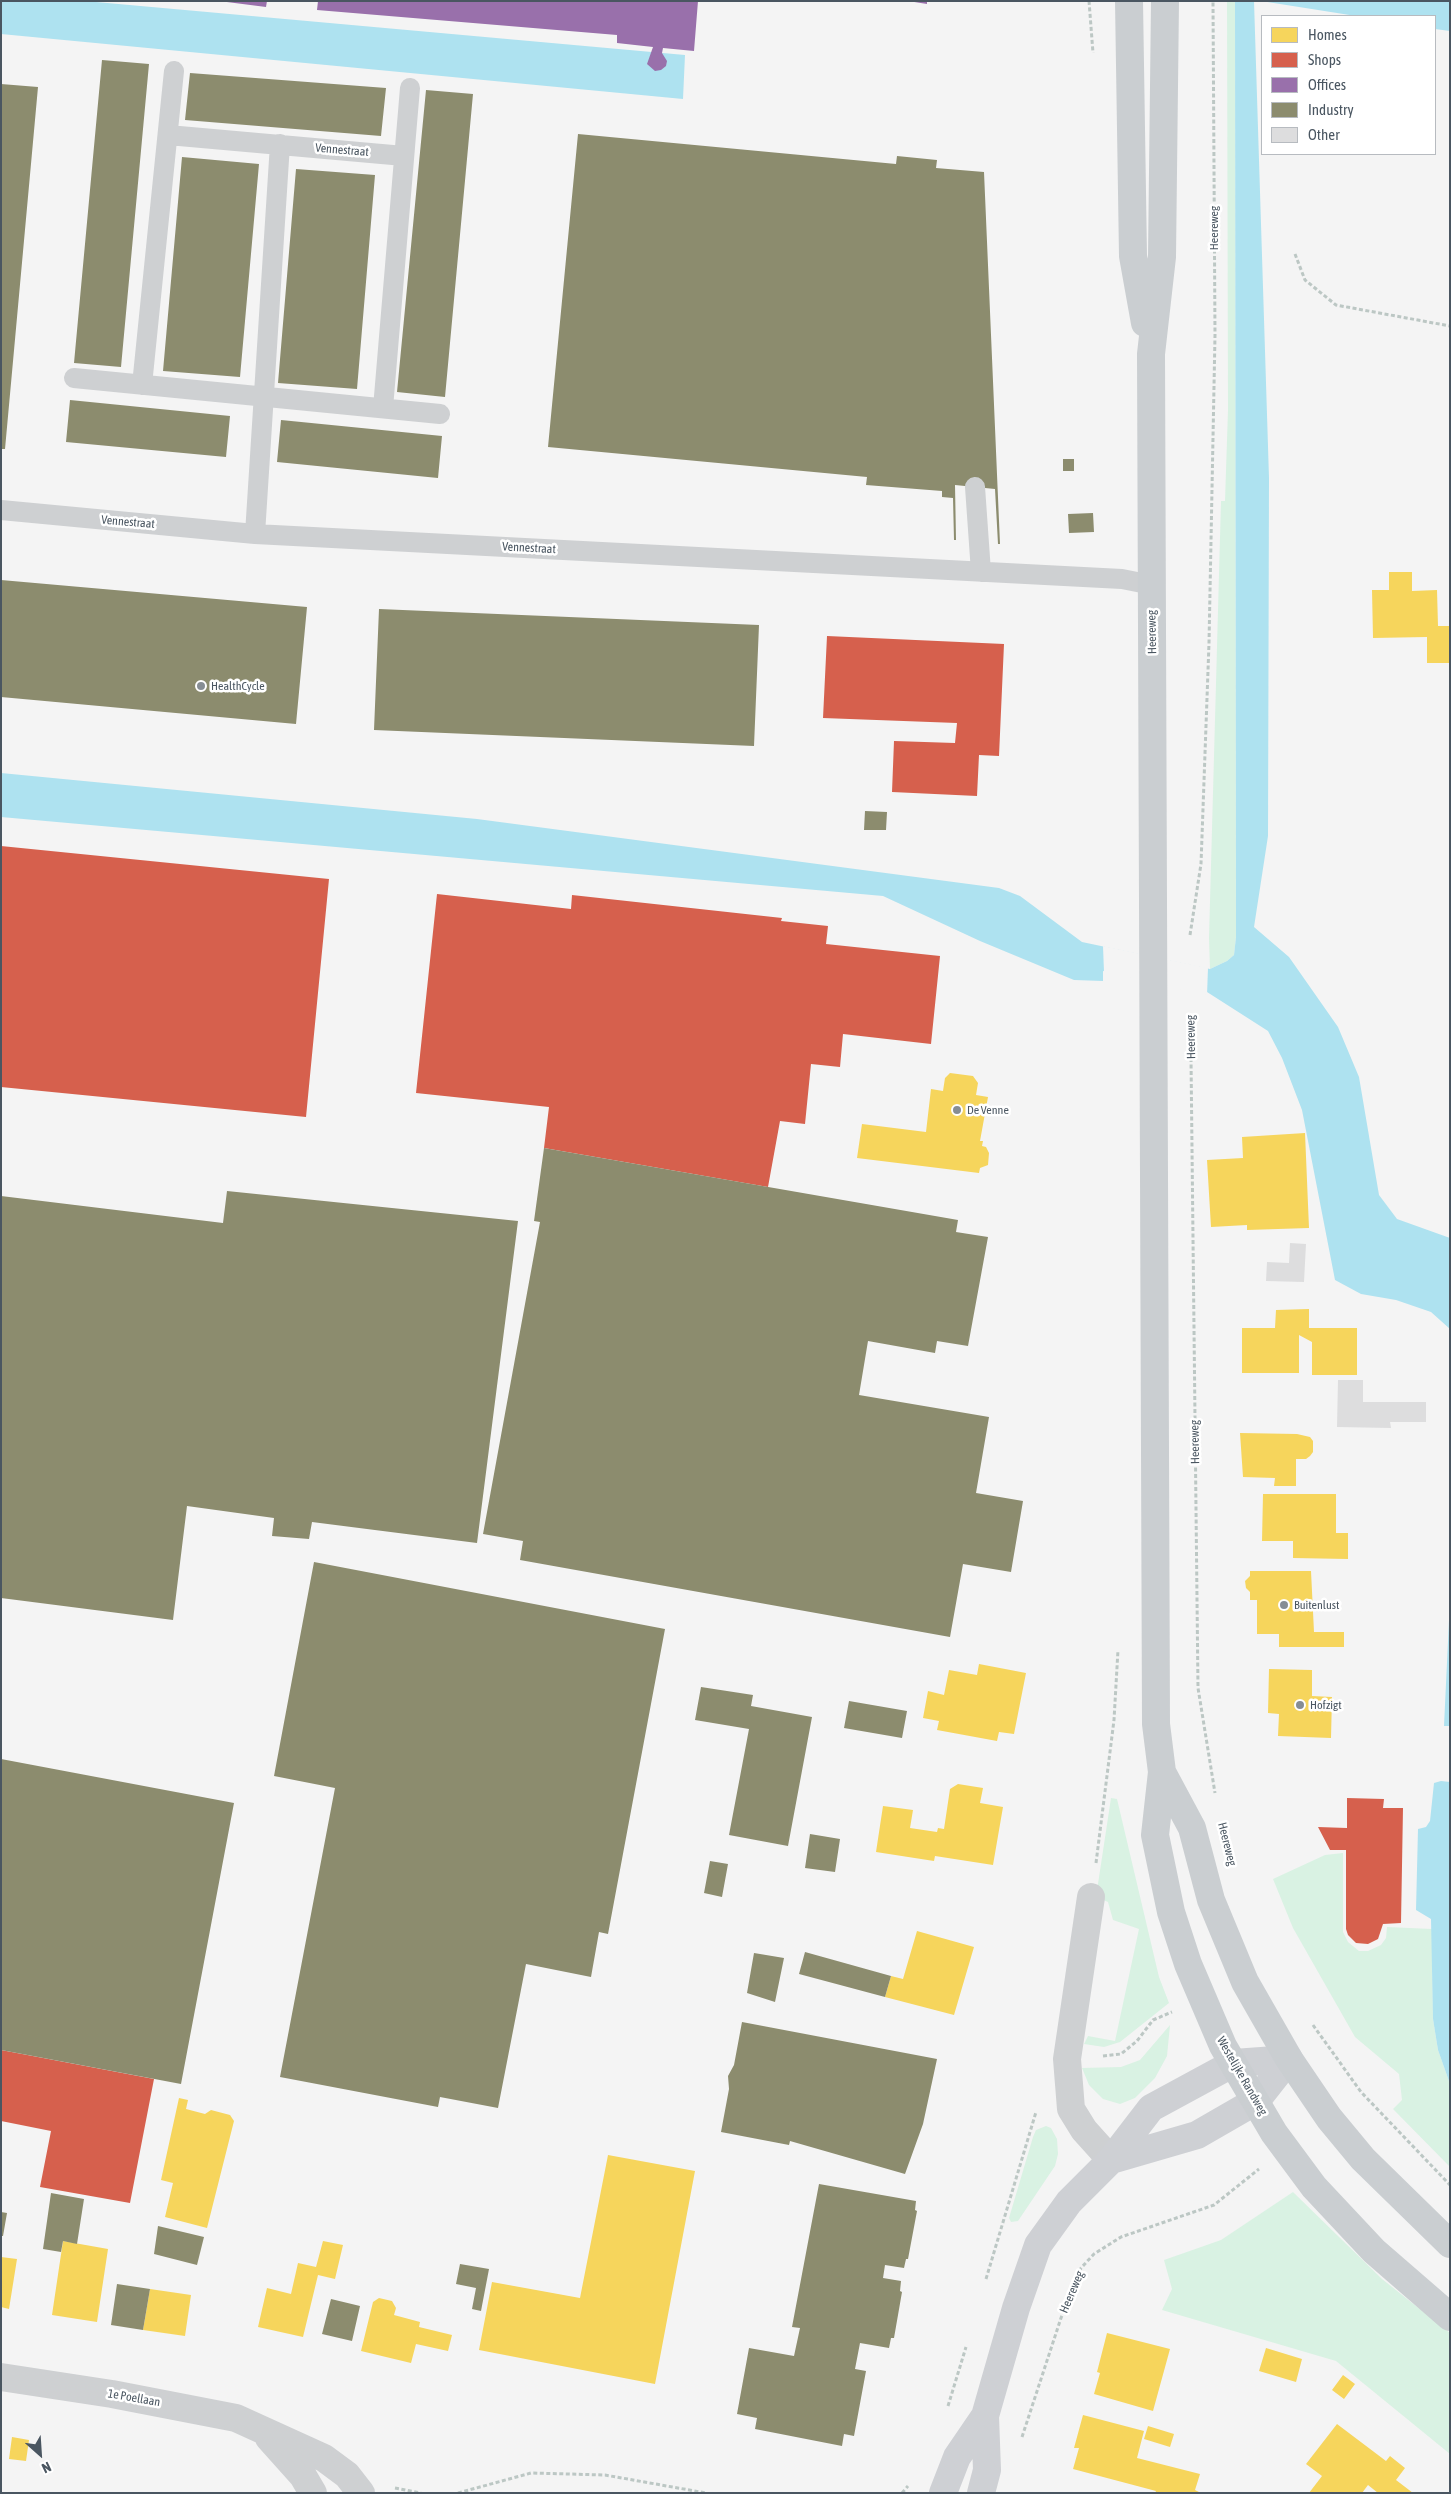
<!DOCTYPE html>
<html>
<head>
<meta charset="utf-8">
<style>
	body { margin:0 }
	#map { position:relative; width:1451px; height:2494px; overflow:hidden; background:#f4f4f4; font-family:"Asap Condensed",sans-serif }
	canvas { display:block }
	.frame { position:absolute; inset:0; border:2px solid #4a5661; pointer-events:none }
	.legend { position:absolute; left:1261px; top:15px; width:175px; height:140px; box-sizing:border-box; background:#fff; border:1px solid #b7bbc0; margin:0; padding:6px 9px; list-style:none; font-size:15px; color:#4a5661 }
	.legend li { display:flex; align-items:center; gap:10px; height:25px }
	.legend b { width:25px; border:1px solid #b7bbc0 }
	.north { position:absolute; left:15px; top:2429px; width:50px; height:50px; -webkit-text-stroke:4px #fff; paint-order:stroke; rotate:154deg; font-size:14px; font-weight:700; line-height:20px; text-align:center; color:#4a5661 }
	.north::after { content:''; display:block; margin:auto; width:18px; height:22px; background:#4a5661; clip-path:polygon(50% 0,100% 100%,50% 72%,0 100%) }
</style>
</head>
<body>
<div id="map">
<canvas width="1451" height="2494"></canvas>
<div class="frame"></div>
<ul class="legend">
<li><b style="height:14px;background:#f6d55c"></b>Homes</li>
<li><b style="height:14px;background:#d6604d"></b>Shops</li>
<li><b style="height:14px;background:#9970ab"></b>Offices</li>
<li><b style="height:14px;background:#8c8c6e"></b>Industry</li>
<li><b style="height:14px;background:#ddddde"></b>Other</li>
</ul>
<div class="north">N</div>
</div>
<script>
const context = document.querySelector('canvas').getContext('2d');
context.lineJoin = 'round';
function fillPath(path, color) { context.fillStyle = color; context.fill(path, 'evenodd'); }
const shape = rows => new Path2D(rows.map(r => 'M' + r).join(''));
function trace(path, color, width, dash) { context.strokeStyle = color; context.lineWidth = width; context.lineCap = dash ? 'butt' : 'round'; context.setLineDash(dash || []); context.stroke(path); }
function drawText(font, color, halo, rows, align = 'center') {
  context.font = font + ' "Asap Condensed",sans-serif'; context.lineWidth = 5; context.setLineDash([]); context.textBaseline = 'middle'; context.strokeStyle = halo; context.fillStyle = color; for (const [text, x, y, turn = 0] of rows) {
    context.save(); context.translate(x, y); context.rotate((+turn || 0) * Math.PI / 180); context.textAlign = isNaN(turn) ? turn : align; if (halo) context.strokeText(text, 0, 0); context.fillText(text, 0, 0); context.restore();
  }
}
fillPath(shape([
	[1227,1,1235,1,1236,937,1234,955,1227,961,1210,969,1209,938,1221,501,1225,501,1228,410],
	[1111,1798,1117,1799,1159,1977,1169,2003,1120,2042,1104,2047,1084,2044,1088,2036,1115,2041,1139,1929,1113,1920,1108,1902,1096,1897],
	[1343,1853,1343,1932,1348,1942,1359,1951,1368,1951,1381,1945,1386,1938,1387,1927,1432,1929,1433,2019,1438,2050,1450,2084,1450,2167,1393,2109,1402,2100,1399,2074,1355,2037,1293,1928,1273,1879,1325,1855],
	[1170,2025,1167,2056,1155,2078,1135,2098,1120,2104,1103,2099,1089,2085,1082,2068,1121,2067,1140,2060],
	[1046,2126,1051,2128,1057,2139,1058,2154,1055,2166,1018,2221,1011,2222,1009,2218,1033,2137,1036,2130],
	[1293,2192,1382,2279,1450,2333,1450,2454,1336,2361,1162,2310,1172,2289,1164,2260,1221,2240]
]), '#d9f2e3');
fillPath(shape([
	[1,1,85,1,685,55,683,99,1,34],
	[1235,1,1254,1,1269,478,1268,836,1254,927,1289,957,1338,1027,1359,1077,1379,1195,1397,1219,1450,1238,1450,1329,1431,1312,1396,1300,1361,1294,1335,1280,1302,1110,1282,1058,1268,1031,1207,992,1103,971,1103,981,1074,980,980,941,883,896,1,817,1,773,477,819,999,888,1020,896,1082,942,1210,969,1227,961,1234,955,1236,937],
	[1261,1,1450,1,1450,31,1435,29,1435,16,1356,16],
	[1450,1599,1450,1726,1444,1726],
	[1441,1781,1450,1782,1450,2084,1438,2050,1433,2019,1431,1919,1416,1910,1418,1829,1426,1827,1430,1821,1434,1783]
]), '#aee2f0');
fillPath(shape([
	[1103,946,1208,968,1207,995,1104,972]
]), '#f4f4f4');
fillPath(shape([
	[1389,572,1412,572,1412,591,1437,590,1438,626,1450,626,1450,663,1427,663,1427,637,1373,638,1372,590,1389,590],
	[950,1073,973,1076,978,1083,976,1095,988,1097,980,1141,983,1141,982,1146,986,1147,989,1153,988,1165,980,1168,979,1173,857,1158,862,1124,926,1132,931,1089,943,1091,945,1078],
	[1305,1133,1309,1228,1247,1230,1247,1225,1211,1227,1207,1160,1243,1158,1242,1137],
	[1309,1309,1309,1328,1357,1328,1357,1375,1312,1375,1312,1342,1299,1335,1299,1373,1242,1373,1242,1328,1275,1328,1276,1310],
	[1240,1433,1297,1434,1310,1437,1313,1441,1313,1452,1310,1456,1306,1459,1296,1459,1296,1486,1274,1486,1275,1478,1243,1477],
	[1263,1494,1336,1494,1336,1533,1348,1533,1348,1559,1293,1558,1293,1541,1262,1541],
	[1250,1571,1311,1571,1314,1632,1344,1632,1344,1647,1279,1647,1279,1634,1257,1634,1257,1600,1250,1600,1250,1592,1246,1588,1245,1581,1250,1576],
	[979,1664,1026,1673,1014,1734,999,1732,997,1741,937,1730,939,1721,923,1718,928,1691,944,1695,949,1670,977,1675],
	[1269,1669,1312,1670,1312,1696,1332,1697,1331,1738,1278,1736,1279,1714,1268,1713],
	[958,1784,983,1788,980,1803,1003,1807,993,1865,935,1856,934,1861,876,1852,883,1806,913,1810,910,1828,937,1832,938,1828,944,1829,950,1789],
	[917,1931,974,1947,954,2015,885,1997,891,1976,903,1979],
	[179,2098,188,2100,186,2109,205,2114,211,2110,230,2115,234,2121,207,2228,165,2217,173,2183,161,2180],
	[608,2155,695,2171,655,2384,479,2350,492,2282,580,2298],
	[63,2241,108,2249,97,2322,52,2315],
	[323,2241,343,2245,335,2279,318,2275,303,2337,258,2327,267,2288,291,2294,298,2263,316,2267],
	[1,2257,17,2259,9,2309,1,2307],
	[150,2289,191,2295,185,2336,143,2330],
	[379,2298,392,2301,396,2308,394,2315,420,2322,419,2327,452,2335,448,2351,416,2344,411,2363,361,2351,373,2302],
	[1107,2333,1170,2349,1153,2411,1094,2394,1100,2373,1097,2372],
	[1266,2348,1302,2359,1296,2382,1259,2371],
	[1343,2375,1355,2384,1344,2399,1332,2390],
	[1083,2415,1144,2431,1137,2458,1200,2474,1195,2490,1201,2493,1155,2493,1156,2491,1073,2469,1079,2448,1074,2448],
	[1337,2424,1386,2461,1390,2456,1405,2468,1396,2480,1413,2493,1378,2493,1368,2485,1362,2493,1309,2493,1322,2476,1306,2464],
	[1148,2426,1174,2434,1170,2447,1144,2439],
	[12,2437,29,2440,26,2461,9,2459]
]), '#f6d55c');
fillPath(shape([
	[827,636,1004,644,999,756,979,755,977,796,892,792,894,741,955,743,957,723,823,718],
	[1,846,329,879,306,1117,1,1087],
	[437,894,571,909,572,895,782,918,781,921,828,926,826,944,940,956,931,1044,843,1034,840,1067,811,1064,805,1124,780,1121,768,1187,544,1148,549,1107,416,1093],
	[1347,1798,1384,1799,1383,1808,1403,1808,1401,1923,1383,1924,1378,1939,1368,1944,1356,1943,1348,1935,1346,1929,1346,1850,1330,1850,1318,1827,1347,1828],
	[1,2050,154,2079,130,2203,40,2187,51,2131,1,2121]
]), '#d6604d');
fillPath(shape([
	[219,1,267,1,266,7],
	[318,1,698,1,694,51,663,48,662,53,667,61,666,66,661,70,655,71,647,64,653,47,617,43,617,35,317,10],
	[908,1,927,1,927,4]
]), '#9970ab');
fillPath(shape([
	[102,60,149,64,121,367,74,363],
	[190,73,386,88,381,136,185,120],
	[1,84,38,87,5,449,1,449],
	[426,90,473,94,445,397,397,392],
	[578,134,896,164,897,156,937,160,936,168,984,172,1000,544,998,544,995,489,955,485,956,540,954,540,953,498,942,497,942,491,866,485,867,477,548,447],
	[182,157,259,164,240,377,163,371],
	[296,169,375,175,357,389,278,383],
	[70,400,230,416,226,457,66,442],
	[281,420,442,436,438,478,277,462],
	[1063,459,1074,459,1074,471,1063,471],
	[1093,513,1094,532,1069,533,1068,514],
	[1,580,307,607,296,724,1,697],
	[379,609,759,625,754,746,374,730],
	[865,811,887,812,886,830,864,830],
	[544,1148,958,1220,956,1232,988,1237,968,1346,937,1341,935,1353,868,1341,859,1395,989,1417,976,1493,1023,1501,1011,1572,963,1564,950,1637,520,1560,523,1541,483,1534,540,1222,534,1221],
	[227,1191,518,1221,477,1543,312,1522,309,1539,272,1536,274,1518,187,1506,173,1620,1,1598,1,1196,223,1223],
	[314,1562,665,1629,608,1934,599,1932,591,1977,526,1964,498,2108,440,2097,438,2107,280,2077,335,1788,274,1776],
	[701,1687,753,1695,751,1706,812,1717,788,1846,729,1835,749,1729,695,1720],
	[849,1701,907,1711,902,1738,844,1728],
	[1,1759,234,1803,181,2084,1,2050],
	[810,1834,840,1839,835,1872,805,1868],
	[710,1861,728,1864,722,1897,704,1893],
	[805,1952,891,1976,885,1997,799,1974],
	[754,1953,784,1958,775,2002,747,1993],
	[742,2022,937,2059,923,2124,905,2174,790,2141,789,2145,721,2132,729,2089,728,2076,734,2065],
	[819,2184,916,2201,915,2210,917,2211,908,2259,906,2259,904,2268,885,2265,883,2278,901,2281,900,2291,902,2292,894,2338,891,2338,889,2348,860,2343,855,2369,866,2371,854,2436,844,2434,842,2446,755,2429,757,2418,737,2414,749,2348,794,2356,800,2328,792,2327],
	[51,2193,84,2199,77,2244,63,2241,61,2252,43,2249],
	[1,2212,7,2213,3,2236,1,2236],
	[158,2226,204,2237,197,2265,154,2254],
	[460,2264,489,2269,481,2311,472,2309,476,2288,456,2284],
	[117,2284,150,2289,143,2330,111,2325],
	[331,2299,360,2306,352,2341,322,2334]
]), '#8c8c6e');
fillPath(shape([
	[1290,1243,1306,1244,1304,1282,1266,1281,1267,1262,1289,1263],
	[1338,1380,1363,1380,1363,1402,1426,1402,1426,1422,1390,1422,1391,1428,1337,1427]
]), '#ddddde');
trace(shape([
	[1089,1,1093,53],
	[1295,254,1305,280,1336,305,1450,326],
	[1190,935,1201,864,1209,643,1215,335,1213,1],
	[1191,1058,1198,1688,1215,1793],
	[1096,1863,1114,1720,1118,1650],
	[1313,2025,1361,2092,1450,2185],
	[1103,2056,1121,2054,1137,2041,1153,2020,1172,2012],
	[986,2279,1036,2112],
	[948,2406,966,2347],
	[1022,2437,1061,2318,1081,2268,1094,2254,1121,2237,1214,2205,1259,2169],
	[395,2488,421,2493],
	[458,2493,531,2473,605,2475,706,2493],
	[902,2493,908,2486]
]), '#bcc7c4', 3, [4, 2.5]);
trace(shape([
	[168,135,404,156],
	[74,378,440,414],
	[142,385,174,71],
	[383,408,410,88],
	[975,487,981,572],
	[1,510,255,534,1122,579,1152,585],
	[255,534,280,144]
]), '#ced0d2', 20);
trace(shape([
	[1091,1897,1067,2059,1071,2109,1084,2130,1111,2160]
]), '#ced0d2', 28);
trace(shape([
	[1,2377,112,2394,236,2418,324,2458,347,2475,361,2493],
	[269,2438,303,2476,313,2493]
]), '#ced0d2', 28);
trace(shape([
	[1111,2160,1197,2135,1256,2101,1289,2059],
	[943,2493,957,2457,985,2416,1016,2308,1038,2245,1069,2202,1111,2160,1151,2108,1234,2063,1289,2059],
	[981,2493,987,2470,985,2416]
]), '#ced0d4', 28);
trace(shape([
	[1129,1,1133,256,1145,323],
	[1165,1,1162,257,1151,354,1156,1724,1162,1772,1192,1828,1211,1900,1245,1982,1289,2059,1329,2118,1363,2159,1450,2244],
	[1162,1772,1155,1835,1171,1912,1188,1964,1223,2046,1274,2133,1314,2187,1374,2251,1450,2317]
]), '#caced1', 28);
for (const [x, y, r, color] of [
	[201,686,5,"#868d94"],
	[957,1110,5,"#868d94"],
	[1284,1605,5,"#868d94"],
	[1300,1705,5,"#868d94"]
]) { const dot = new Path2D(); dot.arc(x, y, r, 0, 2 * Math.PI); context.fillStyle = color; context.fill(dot); trace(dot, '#fff', 2); }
drawText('12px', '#4a5661', '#fff', [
	["Vennestraat",342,150,5],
	["Heereweg",1214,228,-90],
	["Vennestraat",128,522,5],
	["Vennestraat",529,548,3],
	["Heereweg",1152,632,-91],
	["Heereweg",1191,1037,-91],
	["Heereweg",1195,1442,-91],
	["Heereweg",1227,1844,76],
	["Westelijke Randweg",1242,2076,60],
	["Heereweg",1072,2292,-67],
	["1e Poellaan",134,2398,10]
]);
drawText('12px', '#4a5661', '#fff', [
	["HealthCycle",211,686],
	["De Venne",967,1110],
	["Buitenlust",1294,1605],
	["Hofzigt",1310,1705]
], 'left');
</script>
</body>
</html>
